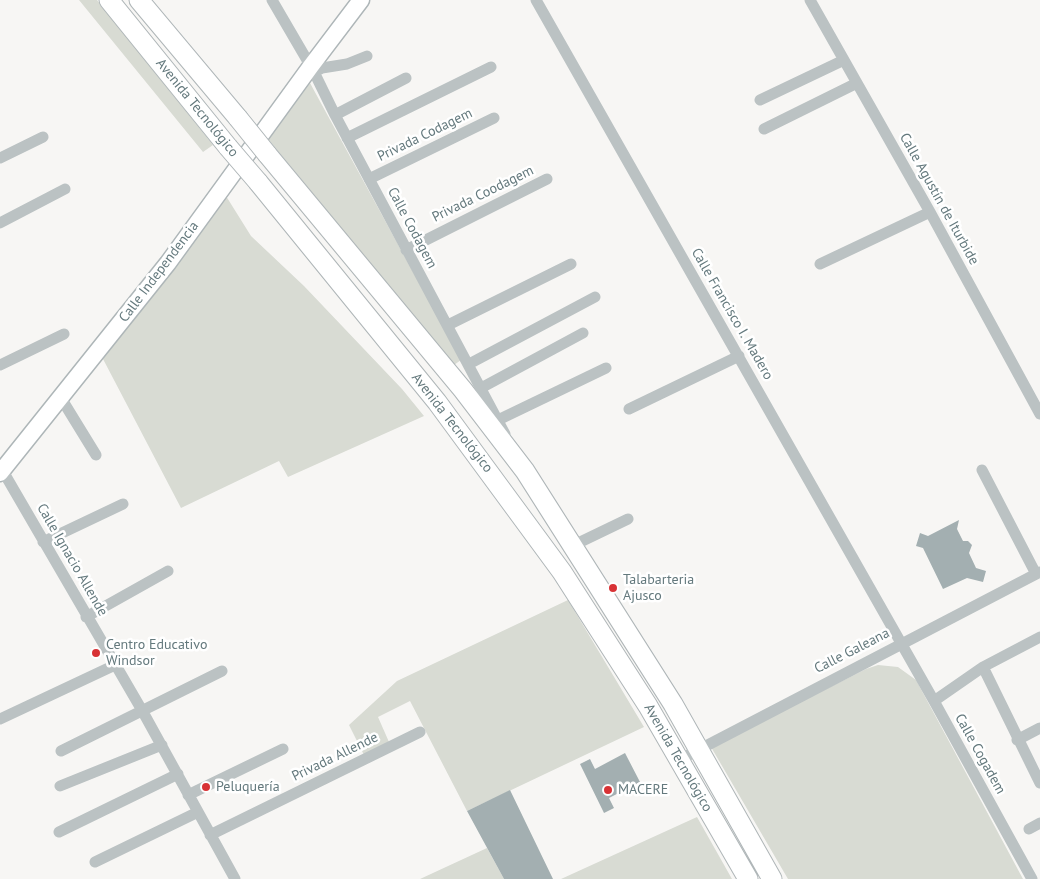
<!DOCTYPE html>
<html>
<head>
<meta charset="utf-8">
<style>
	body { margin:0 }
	canvas { display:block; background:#f7f6f4 }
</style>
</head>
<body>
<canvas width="1040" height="879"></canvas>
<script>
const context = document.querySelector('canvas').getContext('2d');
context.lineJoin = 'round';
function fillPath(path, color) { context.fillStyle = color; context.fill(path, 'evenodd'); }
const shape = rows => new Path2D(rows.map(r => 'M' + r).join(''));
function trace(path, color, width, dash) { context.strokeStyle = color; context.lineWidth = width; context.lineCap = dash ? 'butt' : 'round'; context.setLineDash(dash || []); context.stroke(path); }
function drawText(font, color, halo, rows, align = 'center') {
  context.font = font + ' "PT Sans",sans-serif'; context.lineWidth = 5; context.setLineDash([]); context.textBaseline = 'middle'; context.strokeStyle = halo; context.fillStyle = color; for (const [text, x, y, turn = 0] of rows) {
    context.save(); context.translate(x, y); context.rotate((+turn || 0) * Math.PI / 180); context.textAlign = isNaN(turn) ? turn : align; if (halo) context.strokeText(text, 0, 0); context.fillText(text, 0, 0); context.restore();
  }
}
fillPath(shape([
	[79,0,97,0,213,145,203,152],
	[310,83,461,360,454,365,268,139],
	[226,196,251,236,304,286,402,389,424,416,288,477,279,461,181,508,103,359],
	[568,600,644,727,467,811,410,701,378,717,389,742,364,755,349,725,397,681],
	[878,665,898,667,916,680,1023,879,788,879,711,747,866,669],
	[697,817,732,879,561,879],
	[487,848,504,879,420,879]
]), '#d8dbd3');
fillPath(shape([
	[959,520,957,529,963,541,968,541,972,545,969,553,976,568,986,571,983,582,967,578,943,589,923,548,916,546,920,533,928,536],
	[625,753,640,782,609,798,614,808,604,813,580,764,590,759,595,769],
	[510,790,553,879,504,879,467,811]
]), '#a3afb1');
const secondary = shape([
	[0,473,168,263,311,66,361,0]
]);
const primary = shape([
	[109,0,228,147],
	[139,0,238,118],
	[267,154,463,390,525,471,673,704,772,879],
	[258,182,437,402,562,572,648,706,748,879]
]);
trace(secondary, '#aeb6b8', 19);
trace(primary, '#afb6b8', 21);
trace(shape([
	[272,0,314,72,335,115,505,434],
	[536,0,934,701,1032,879],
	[810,0,930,212,1040,414],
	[314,72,322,68,347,64,367,56],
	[760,100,844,60],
	[335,115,406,78],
	[764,129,857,83],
	[347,138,491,67],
	[0,158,43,137],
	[369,179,494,118],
	[0,223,65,189],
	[406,250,547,179],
	[820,264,930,212],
	[448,325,571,264],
	[469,364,595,297],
	[0,365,64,334],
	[481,388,583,333],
	[61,398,96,455],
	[629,409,739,356],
	[498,420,606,368],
	[0,466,143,712,235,879],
	[982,470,1036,574],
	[43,542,123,504],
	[574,545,628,519],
	[86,617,168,571],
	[1040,637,983,667,1040,783],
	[934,701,983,667],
	[0,719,115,665],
	[1017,740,1040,728],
	[61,751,222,671],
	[679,760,1040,572],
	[60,786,162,745],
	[188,795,283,749],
	[1029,829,1040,823],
	[59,832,178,774],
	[210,835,420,732],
	[95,862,198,812]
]), '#bbc2c3', 11);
trace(secondary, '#fff', 16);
trace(primary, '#fff', 19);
const primaryBridge = shape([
	[238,118,267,154],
	[228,147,258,182]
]);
trace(primaryBridge, '#afb6b8', 21, []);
trace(primaryBridge, '#fff', 19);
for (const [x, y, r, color] of [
	[613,588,5,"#d83235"],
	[96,653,5,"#d83235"],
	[206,787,5,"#d83235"],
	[608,790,5,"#d83235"]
]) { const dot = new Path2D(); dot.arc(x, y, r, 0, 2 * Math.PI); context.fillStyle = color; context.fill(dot); trace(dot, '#fff', 2); }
drawText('14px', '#64797d', '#fff', [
	["Avenida Tecnológico",197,108,51],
	["Privada Codagem",425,135,-26],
	["Privada Coodagem",483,194,-26],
	["Calle Agustín de Iturbide",939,199,61],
	["Calle Codagem",412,228,62],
	["Calle Independencia",159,272,-53],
	["Calle Francisco I. Madero",732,314,60],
	["Avenida Tecnológico",452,423,52],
	["Calle Ignacio Allende",72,560,60],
	["Calle Galeana",852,651,-27],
	["Calle Cogadem",980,754,61],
	["Privada Allende",335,757,-26],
	["Avenida Tecnológico",678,758,60]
]);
drawText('14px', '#64797d', '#fff', [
	["Talabarteria",623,580],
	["Ajusco",623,596],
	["Centro Educativo",106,645],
	["Windsor",106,661],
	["Peluquería",216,787],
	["MACERE",618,790]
], 'left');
</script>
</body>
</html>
